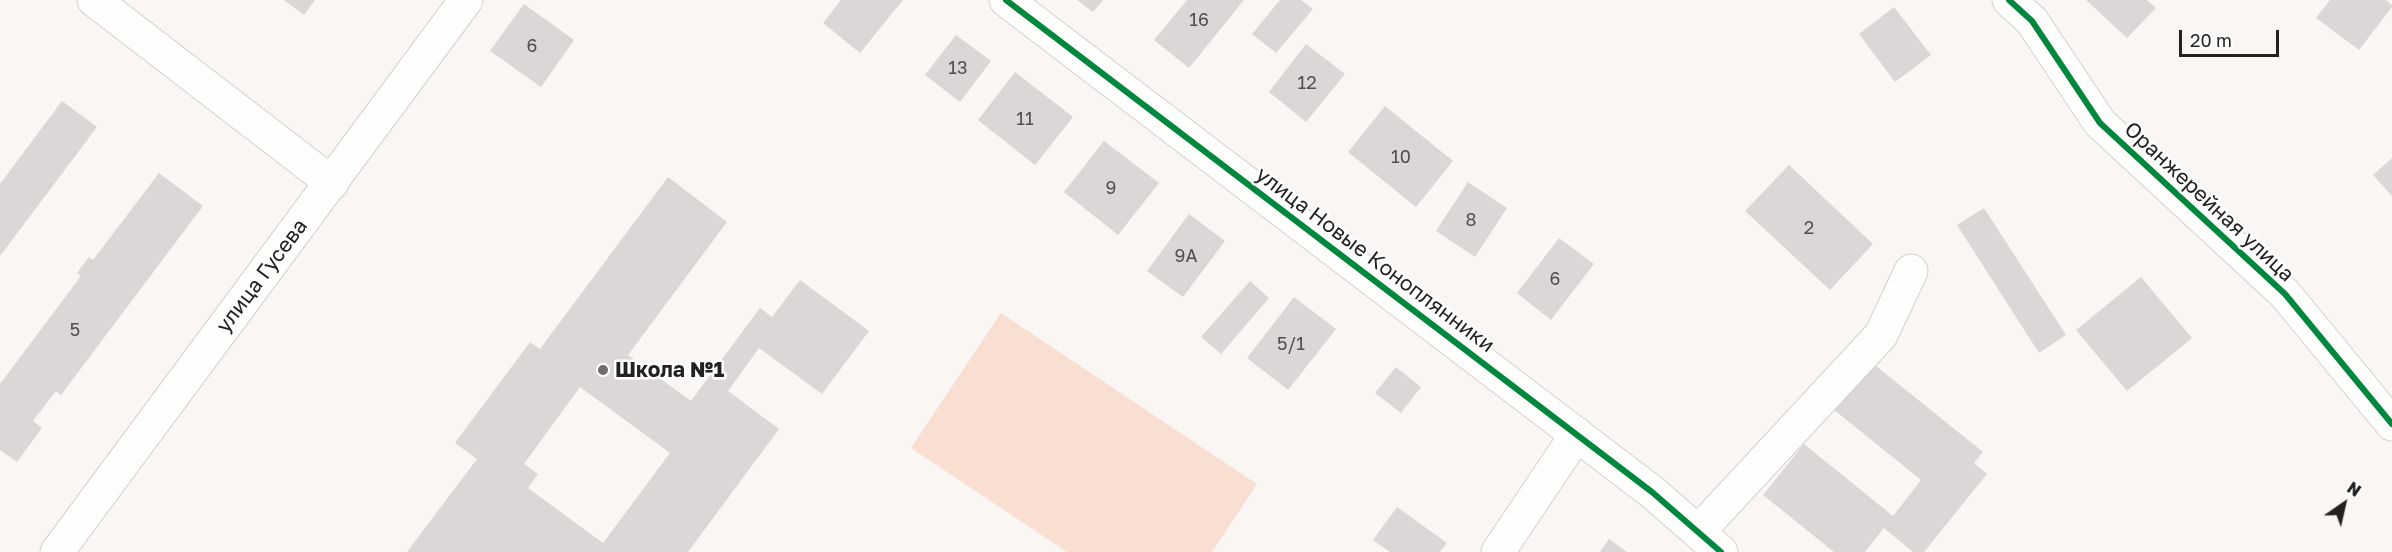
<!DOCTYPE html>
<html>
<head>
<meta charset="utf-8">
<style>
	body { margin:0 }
	#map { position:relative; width:2392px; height:552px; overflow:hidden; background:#f9f6f4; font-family:"Golos Text",sans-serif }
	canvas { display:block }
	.north { position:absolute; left:2314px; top:474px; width:60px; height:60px; -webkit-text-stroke:4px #fff; paint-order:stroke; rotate:34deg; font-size:16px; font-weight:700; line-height:24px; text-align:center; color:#232221 }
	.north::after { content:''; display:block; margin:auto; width:21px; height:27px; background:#232221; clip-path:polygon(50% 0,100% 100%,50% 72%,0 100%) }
	.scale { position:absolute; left:2179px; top:30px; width:100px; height:27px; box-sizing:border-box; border:3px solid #232221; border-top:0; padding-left:8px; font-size:18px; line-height:21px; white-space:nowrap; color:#232221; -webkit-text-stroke:4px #fff; paint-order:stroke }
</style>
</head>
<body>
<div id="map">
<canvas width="2392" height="552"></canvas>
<div class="north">N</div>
<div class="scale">20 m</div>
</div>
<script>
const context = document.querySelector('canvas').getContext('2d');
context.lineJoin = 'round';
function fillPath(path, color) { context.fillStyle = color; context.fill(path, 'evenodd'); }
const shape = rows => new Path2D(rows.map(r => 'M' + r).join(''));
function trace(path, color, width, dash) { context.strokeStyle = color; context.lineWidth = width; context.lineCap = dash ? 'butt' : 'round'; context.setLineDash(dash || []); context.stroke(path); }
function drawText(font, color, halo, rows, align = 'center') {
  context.font = font + ' "Golos Text",sans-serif'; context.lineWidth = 5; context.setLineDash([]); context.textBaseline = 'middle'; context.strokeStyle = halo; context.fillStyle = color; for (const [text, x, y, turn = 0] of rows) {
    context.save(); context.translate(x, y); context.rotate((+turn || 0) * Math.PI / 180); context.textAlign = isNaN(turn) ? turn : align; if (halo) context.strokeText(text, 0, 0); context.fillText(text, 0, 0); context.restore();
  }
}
fillPath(shape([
	[1001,313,1257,484,1212,552,1067,552,911,448]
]), '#f8dfd2');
fillPath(shape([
	[284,0,315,0,304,15],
	[841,0,903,0,860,53,823,23],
	[1077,0,1103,0,1093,12],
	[1187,0,1244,0,1189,68,1154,40],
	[1280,0,1301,0,1313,9,1276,53,1252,34],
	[2086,0,2147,0,2156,8,2127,38],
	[2330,0,2386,0,2392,5,2392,7,2359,50,2316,18],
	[524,4,574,40,541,87,490,51],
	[1894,7,1931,55,1895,82,1859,34],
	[956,35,991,61,960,102,925,75],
	[1306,44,1345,74,1306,122,1269,92],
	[1015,72,1073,117,1035,165,978,120],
	[62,101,97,127,0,256,0,184],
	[1385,106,1453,161,1416,207,1348,152],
	[1104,141,1159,183,1118,235,1064,192],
	[2392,158,2392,196,2373,175],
	[1789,165,1873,244,1830,290,1745,211],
	[159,173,203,206,61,395,56,391,33,421,42,428,17,462,0,450,0,384,81,276,77,273,89,257,93,260],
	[668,177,727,222,628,355,691,401,760,308,772,317,800,280,869,331,822,394,759,348,728,391,779,429,688,552,407,552,477,459,455,443,530,342,540,349],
	[580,387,670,453,603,543,528,488,538,474,524,464],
	[1468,182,1507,208,1475,257,1436,231],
	[1984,208,2066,335,2039,353,1957,225],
	[1189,214,1225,241,1183,297,1147,271],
	[1559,238,1594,264,1551,320,1517,293],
	[2141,277,2192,338,2127,391,2076,330],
	[1250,281,1269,298,1221,354,1201,337],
	[1294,297,1336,329,1288,390,1247,358],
	[1871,362,1983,452,1974,463,1987,474,1924,552,1913,552,1884,528,1865,552,1834,552,1763,495,1804,444,1893,516,1921,480,1833,409],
	[1396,367,1421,387,1401,413,1375,393],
	[1397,507,1447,543,1440,552,1390,552,1373,540],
	[1609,539,1627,552,1600,552]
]), '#dad7d6');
const minor = shape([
	[94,0,332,183],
	[1006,0,1652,492,1721,552],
	[2009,0,2032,21,2100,123,2285,294,2392,424],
	[1698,532,1881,335,1911,271],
	[1498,552,1577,434]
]);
const major = shape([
	[57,552,466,0]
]);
trace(minor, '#d3d1d0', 35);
trace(major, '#d3d1d0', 35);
trace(minor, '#fefefd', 33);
trace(major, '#fefefd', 33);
trace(shape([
	[1006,0,1652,492,1721,552],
	[2009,0,2032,21,2100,123,2285,294,2392,424]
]), '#00873e', 6);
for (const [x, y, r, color] of [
	[603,370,6,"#6e6c6b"]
]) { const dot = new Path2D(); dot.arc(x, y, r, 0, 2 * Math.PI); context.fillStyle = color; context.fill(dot); trace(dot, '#fff', 2); }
drawText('18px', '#514f4e', null, [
	["16",1199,20],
	["6",532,46],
	["13",958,68],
	["12",1307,83],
	["11",1025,119],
	["10",1401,157],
	["9",1111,188],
	["8",1471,220],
	["2",1809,228],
	["9А",1186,256],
	["6",1555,279],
	["5",75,330],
	["5/1",1291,344]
]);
drawText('21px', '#232221', '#fff', [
	["Оранжерейная улица",2209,202,43],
	["улица Новые Коноплянники",1375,260,37],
	["улица Гусева",262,276,-53]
]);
drawText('bold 21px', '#232221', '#fff', [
	["Школа №1",615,370]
], 'left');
</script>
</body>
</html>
